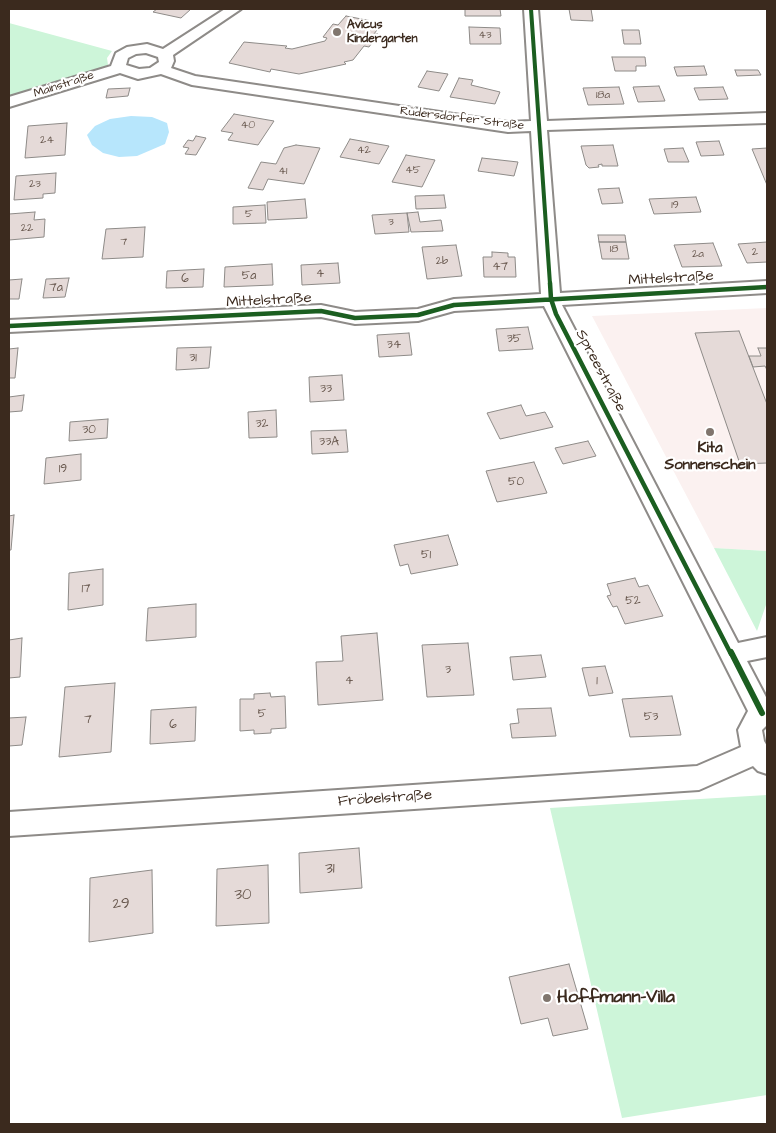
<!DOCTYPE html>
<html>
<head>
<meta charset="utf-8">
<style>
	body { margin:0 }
	#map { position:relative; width:776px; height:1133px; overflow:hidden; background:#fff; font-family:"Architects Daughter",sans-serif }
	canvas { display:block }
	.frame { position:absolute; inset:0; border:10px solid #3b2a1e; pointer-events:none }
</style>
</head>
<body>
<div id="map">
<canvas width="776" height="1133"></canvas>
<div class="frame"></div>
</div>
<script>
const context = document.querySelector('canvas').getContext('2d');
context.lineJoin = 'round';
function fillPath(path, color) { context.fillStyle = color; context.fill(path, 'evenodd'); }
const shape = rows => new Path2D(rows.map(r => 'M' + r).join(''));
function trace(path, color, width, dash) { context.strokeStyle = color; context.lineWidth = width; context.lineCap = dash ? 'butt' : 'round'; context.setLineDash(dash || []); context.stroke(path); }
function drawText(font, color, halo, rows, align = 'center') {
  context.font = font + ' "Architects Daughter",sans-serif'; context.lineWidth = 4.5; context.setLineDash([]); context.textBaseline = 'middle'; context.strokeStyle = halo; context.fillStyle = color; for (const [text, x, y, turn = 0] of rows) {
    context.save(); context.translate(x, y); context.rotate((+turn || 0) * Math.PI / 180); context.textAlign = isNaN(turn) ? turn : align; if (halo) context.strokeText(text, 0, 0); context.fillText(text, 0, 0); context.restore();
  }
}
fillPath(shape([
	[767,308,767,551,714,548,592,316]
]), '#fbf1f0');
fillPath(shape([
	[9,23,112,51,107,58,108,65,85,74,9,96],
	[714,548,767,551,767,602,757,631],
	[767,795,767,1095,622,1118,550,808]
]), '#cdf5d9');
fillPath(shape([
	[131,116,152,117,167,123,169,132,165,144,137,156,119,157,103,153,92,145,87,135,95,126,110,119]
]), '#b7e6fc');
const building = shape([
	[157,9,191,9,181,18,153,12,157,9],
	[465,9,500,9,501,16,465,16,465,9],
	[569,9,591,9,593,21,571,20,569,9],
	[346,16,382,23,374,34,378,34,369,47,364,46,353,60,344,62,346,64,299,74,271,69,270,72,229,63,244,42,287,46,285,48,292,49,325,41,327,38,323,37,333,24,338,25,346,16],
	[469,27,500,28,501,44,470,44,469,27],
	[622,30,639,30,641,44,624,44,622,30],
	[612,57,645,57,646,66,636,66,636,71,615,71,612,57],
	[704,66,707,75,677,76,674,67,704,66],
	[735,70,758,70,761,75,737,76,735,70],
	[427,71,448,74,439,91,418,87,427,71],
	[459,78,473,80,471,85,500,92,495,104,450,97,459,78],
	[659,86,665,101,638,102,633,87,659,86],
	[619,87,624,104,588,105,583,88,619,87],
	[723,87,728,99,699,100,694,88,723,87],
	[130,88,128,96,106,98,108,89,130,88],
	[234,114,274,121,258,145,228,140,233,133,221,131,234,114],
	[67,123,65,155,25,158,28,126,67,123],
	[196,136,206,138,196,155,185,154,189,148,183,147,188,140,193,141,196,136],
	[350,139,389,146,379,164,340,157,350,139],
	[719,141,724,155,701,156,696,142,719,141],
	[296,145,320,148,304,184,268,179,263,190,248,188,261,162,276,164,284,148,296,145],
	[613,145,618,166,602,166,602,164,598,165,599,167,589,168,586,165,581,146,613,145],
	[683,148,689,162,668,162,664,149,683,148],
	[767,148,767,185,752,149,767,148],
	[406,155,435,160,422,187,392,182,406,155],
	[482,158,518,162,514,176,478,171,482,158],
	[56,173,55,193,43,194,43,198,14,200,16,176,56,173],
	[619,188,623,203,602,204,598,189,619,188],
	[444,195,446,208,416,209,415,196,444,195],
	[696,197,701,212,654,214,649,199,696,197],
	[305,199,307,218,268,220,267,202,305,199],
	[265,205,266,223,233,224,233,207,265,205],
	[35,212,34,220,45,219,44,237,9,240,9,214,35,212],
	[418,212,420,222,441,220,443,231,411,232,407,213,418,212],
	[407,213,409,232,375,234,372,215,407,213],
	[145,227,143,257,102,259,106,229,145,227],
	[598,235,625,235,626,242,599,242,598,235],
	[599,242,626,242,629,259,602,259,599,242],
	[767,242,767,262,747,263,738,244,767,242],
	[713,243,722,266,682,267,674,245,713,243],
	[456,245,462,276,427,279,422,247,456,245],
	[492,252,508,253,508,257,515,257,516,277,484,277,483,257,492,257,492,252],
	[338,263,340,283,302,285,301,265,338,263],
	[272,264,273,285,224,287,225,267,272,264],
	[204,269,203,287,166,288,167,271,204,269],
	[69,278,65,297,43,298,46,279,69,278],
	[22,279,19,299,9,299,9,280,22,279],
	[528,327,533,349,499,351,496,329,528,327],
	[739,331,767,404,767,463,740,464,695,333,739,331],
	[409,333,412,355,379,357,377,335,409,333],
	[211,347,209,368,176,370,177,348,211,347],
	[18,348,15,378,9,378,9,349,18,348],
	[758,348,767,348,767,370,765,366,753,367,749,356,761,356,758,348],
	[342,375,344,400,310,402,309,377,342,375],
	[24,395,22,411,9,412,9,397,24,395],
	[521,405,526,416,545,412,553,427,500,439,487,413,521,405],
	[276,410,277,437,249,438,248,412,276,410],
	[108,419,107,438,69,441,70,422,108,419],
	[346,430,348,452,312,454,311,431,346,430],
	[588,441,596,456,563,464,555,448,588,441],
	[81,454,81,480,44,484,46,458,81,454],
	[534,462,547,493,497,502,486,471,534,462],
	[14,515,11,550,9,550,9,516,14,515],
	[448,535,458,565,411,574,408,564,400,566,394,545,448,535],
	[103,569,103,605,68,610,69,573,103,569],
	[635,578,639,587,648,585,663,616,625,624,617,606,613,607,607,596,611,595,607,584,635,578],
	[196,604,196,637,146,641,148,608,196,604],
	[377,633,383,700,318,705,316,662,343,661,341,636,377,633],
	[22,638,20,677,9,678,9,640,22,638],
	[468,643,474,695,427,697,422,645,468,643],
	[541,655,546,677,513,680,510,657,541,655],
	[605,666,613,693,589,696,582,668,605,666],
	[115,683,111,752,59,757,65,687,115,683],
	[270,693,271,697,285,696,286,728,271,729,271,733,254,734,254,730,240,731,240,699,254,699,254,694,270,693],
	[672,696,681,735,630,737,622,699,672,696],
	[196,707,195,741,150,744,151,710,196,707],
	[551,708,556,736,512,738,510,724,519,723,517,709,551,708],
	[26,717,22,745,9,746,9,718,26,717],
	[359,848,362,888,300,893,299,853,359,848],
	[268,865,269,923,216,926,217,869,268,865],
	[152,870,153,933,89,942,90,878,152,870],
	[569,964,588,1029,553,1036,548,1018,521,1024,509,977,569,964]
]);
fillPath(building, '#e5dad8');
trace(building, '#8e8b88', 1);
const minor = shape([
	[225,9,241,9,173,55,174,61,171,68,195,76,508,122,531,121,524,9,538,9,547,121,767,113,767,123,547,130,560,293,767,281,767,293,562,305,738,643,767,637,767,657,747,661,767,699,767,725,762,730,764,741,767,746,767,774,758,771,753,766,699,790,9,836,9,812,697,766,741,747,738,730,748,711,544,306,454,311,418,321,355,324,321,317,9,332,9,320,321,305,355,312,418,309,454,299,541,294,531,131,508,132,192,85,161,74,138,79,120,73,9,107,9,97,111,66,116,53,127,47,147,44,163,49,225,9],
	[146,53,158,57,159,62,150,68,139,69,126,65,128,58,136,54,146,53]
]);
trace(minor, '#8e8b88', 4);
fillPath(minor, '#fff');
trace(shape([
	[531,9,550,284]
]), '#1b5e20', 4);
trace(shape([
	[550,283,551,299,556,314,731,654],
	[9,326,321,311,355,318,418,315,454,305,767,287]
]), '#1b5e20', 4.5);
trace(shape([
	[731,652,762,713]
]), '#1b5e20', 6);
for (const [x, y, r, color] of [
	[337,32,5,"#80756d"],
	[710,432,5,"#80756d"],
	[547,998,5,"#80756d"]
]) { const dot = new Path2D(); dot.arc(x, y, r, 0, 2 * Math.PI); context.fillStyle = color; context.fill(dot); trace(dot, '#fff', 2); }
drawText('11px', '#66564c', null, [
	["43",485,36],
	["18a",603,96],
	["40",248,126],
	["24",47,141],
	["42",364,151],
	["45",413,171],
	["41",283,172],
	["23",35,185],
	["19",675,206],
	["5",249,215],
	["3",391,223],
	["22",27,229],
	["7",124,243],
	["18",614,250],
	["2",755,253],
	["2a",698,255],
	["2b",442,262]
]);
drawText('bold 12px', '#3b2a1e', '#fff', [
	["Avicus",347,25],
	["Kindergarten",347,39]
], 'left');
drawText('12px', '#3b2a1e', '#fff', [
	["Mainstraße",64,85,-18],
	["Rüdersdorfer Straße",462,119,7]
]);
drawText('12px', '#66564c', null, [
	["47",500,267],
	["4",320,274],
	["5a",249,276],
	["6",185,279],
	["7a",56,288],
	["35",514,339],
	["34",394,345],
	["31",193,358],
	["33",326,389],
	["32",262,424],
	["30",89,430],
	["33A",329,442],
	["19",63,469],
	["50",516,482],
	["51",426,555],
	["17",86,589],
	["52",633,601],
	["3",448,670],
	["4",349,681],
	["1",597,681],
	["5",262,714],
	["53",651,717],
	["7",88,720],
	["6",173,725]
]);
drawText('15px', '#3b2a1e', '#fff', [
	["Mittelstraße",671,279,-3],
	["Mittelstraße",269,301,-3],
	["Spreestraße",600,371,62],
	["Fröbelstraße",385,799,-4]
]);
drawText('bold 15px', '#3b2a1e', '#fff', [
	["Kita",710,449],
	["Sonnenschein",710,466]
]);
drawText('15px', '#66564c', null, [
	["31",330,870],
	["30",243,896],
	["29",121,905]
]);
drawText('bold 18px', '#3b2a1e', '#fff', [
	["Hoffmann-Villa",557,998]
], 'left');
</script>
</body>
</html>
